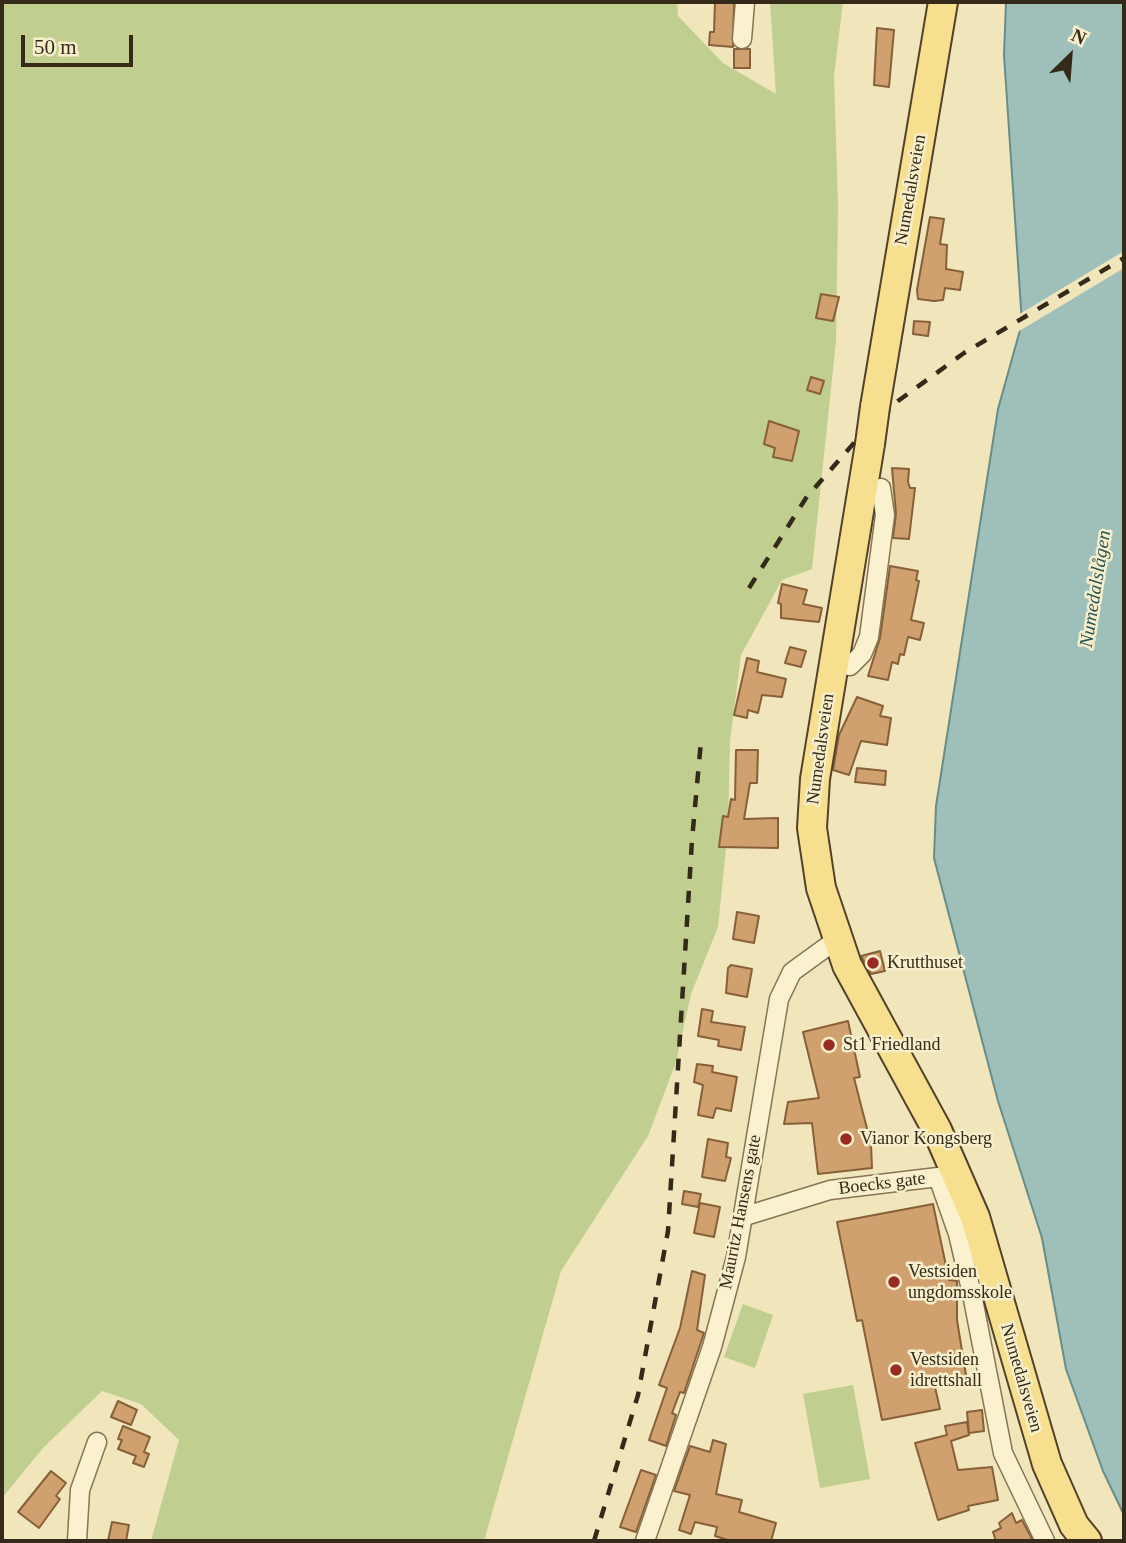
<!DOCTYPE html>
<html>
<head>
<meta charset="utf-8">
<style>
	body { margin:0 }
	#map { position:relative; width:1126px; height:1543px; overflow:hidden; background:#f0e5bb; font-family:"Times New Roman",serif }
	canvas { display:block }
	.frame { position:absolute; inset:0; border:4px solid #352a1a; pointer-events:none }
	.north { position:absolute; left:1035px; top:21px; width:70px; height:70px; -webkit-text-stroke:5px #f7eecb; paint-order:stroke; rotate:25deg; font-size:19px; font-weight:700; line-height:28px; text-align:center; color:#352a1a }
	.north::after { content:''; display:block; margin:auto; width:24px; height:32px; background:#352a1a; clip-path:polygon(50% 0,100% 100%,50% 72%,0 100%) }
	.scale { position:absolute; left:21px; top:35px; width:112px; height:32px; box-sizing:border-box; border:4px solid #352a1a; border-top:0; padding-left:9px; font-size:21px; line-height:24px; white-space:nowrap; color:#352a1a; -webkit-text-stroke:5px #f7eecb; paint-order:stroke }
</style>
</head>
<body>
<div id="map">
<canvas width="1126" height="1543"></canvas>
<div class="frame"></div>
<div class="north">N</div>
<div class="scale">50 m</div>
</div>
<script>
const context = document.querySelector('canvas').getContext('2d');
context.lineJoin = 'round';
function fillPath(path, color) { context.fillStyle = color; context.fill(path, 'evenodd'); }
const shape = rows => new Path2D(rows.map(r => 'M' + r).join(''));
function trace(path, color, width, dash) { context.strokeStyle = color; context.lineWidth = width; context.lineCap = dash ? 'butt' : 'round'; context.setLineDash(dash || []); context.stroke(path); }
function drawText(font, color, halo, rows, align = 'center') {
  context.font = font + ' "Times New Roman",serif'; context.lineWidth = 5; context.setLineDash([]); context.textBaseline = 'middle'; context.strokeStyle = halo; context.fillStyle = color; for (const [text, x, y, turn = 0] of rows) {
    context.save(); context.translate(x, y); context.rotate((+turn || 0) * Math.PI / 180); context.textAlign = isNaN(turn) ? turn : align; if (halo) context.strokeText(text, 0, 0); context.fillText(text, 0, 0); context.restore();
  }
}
fillPath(shape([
	[2,2,677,2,678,16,723,63,776,94,770,2,843,2,834,76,838,207,836,341,812,569,782,580,741,655,730,741,728,828,718,927,691,994,676,1062,648,1136,561,1271,484,1541,151,1541,179,1440,141,1404,102,1391,43,1448,2,1498],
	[743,1304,773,1315,755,1368,724,1357],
	[853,1385,870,1479,820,1488,803,1394]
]), '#c0ce8f');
const water = shape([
	[1006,2,1124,2,1124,1515,1103,1471,1066,1369,1042,1238,998,1101,934,858,936,806,998,409,1022,323,1004,55,1006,2]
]);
fillPath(water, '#9fc0ba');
trace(water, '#678d88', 2);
fillPath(shape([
	[1124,251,1124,268,1016,333,1018,315]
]), '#f0e5bb');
const building = shape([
	[715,2,734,2,733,47,709,45,710,32,714,32,715,2],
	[877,28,894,30,889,87,874,85,877,28],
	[734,49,750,49,750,68,734,68,734,49],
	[930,217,944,219,940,244,947,245,946,269,963,272,960,290,945,288,943,300,934,301,918,299,917,290,930,217],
	[821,294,839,297,833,321,816,318,821,294],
	[914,321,930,322,928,336,913,334,914,321],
	[811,377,824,381,820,394,807,390,811,377],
	[769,421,799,431,792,461,773,457,775,448,764,444,769,421],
	[892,468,909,469,908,482,910,488,915,488,909,539,893,538,896,514,892,468],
	[890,566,918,571,916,580,919,581,911,620,924,623,920,640,908,637,904,655,900,654,898,664,892,662,888,680,868,676,880,638,890,566],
	[782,584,807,590,803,604,822,608,819,622,781,618,781,604,778,603,782,584],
	[790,647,806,651,801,667,785,663,790,647],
	[747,658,759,661,757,672,786,679,782,697,762,695,758,713,748,710,747,718,734,715,747,658],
	[857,697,883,706,880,716,891,718,887,745,861,741,849,775,833,770,839,735,857,697],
	[736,750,758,750,757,783,750,783,744,819,778,818,778,848,719,847,723,816,728,817,731,799,735,800,736,750],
	[857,768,886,771,885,785,855,782,857,768],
	[737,912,759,916,754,943,733,939,737,912],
	[880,951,885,971,871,974,861,956,880,951],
	[731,965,752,969,747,997,726,993,728,968,731,965],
	[702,1009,713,1011,711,1022,745,1027,741,1050,718,1046,719,1040,698,1036,702,1009],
	[848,1021,860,1077,854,1078,871,1144,872,1168,818,1174,812,1123,784,1124,788,1102,819,1098,803,1032,848,1021],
	[697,1064,713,1066,712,1072,737,1077,731,1111,716,1108,713,1118,698,1115,703,1085,694,1082,697,1064],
	[708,1139,728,1143,726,1157,731,1158,725,1181,702,1177,708,1139],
	[684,1191,701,1194,698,1207,682,1204,684,1191],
	[700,1203,720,1207,714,1237,694,1233,700,1203],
	[933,1204,949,1280,957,1281,957,1320,967,1381,935,1387,940,1409,882,1420,862,1320,857,1321,837,1222,933,1204],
	[692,1271,705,1275,697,1330,704,1333,684,1393,680,1392,672,1413,676,1415,666,1446,649,1440,667,1388,659,1385,680,1328,692,1271],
	[118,1401,137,1410,131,1425,111,1417,118,1401],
	[982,1410,984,1431,969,1433,967,1412,982,1410],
	[967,1422,969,1435,951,1441,958,1470,992,1467,998,1500,968,1506,969,1510,938,1520,915,1443,947,1435,945,1426,967,1422],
	[123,1426,150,1437,144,1452,149,1454,144,1467,133,1463,136,1456,118,1449,122,1440,118,1439,123,1426],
	[713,1440,726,1444,716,1494,742,1500,739,1512,776,1523,771,1541,731,1541,715,1536,717,1527,695,1522,691,1534,679,1530,690,1495,674,1491,690,1446,710,1452,713,1440],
	[641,1470,656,1475,636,1532,620,1527,641,1470],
	[51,1471,66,1483,56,1496,60,1499,39,1528,18,1512,51,1471],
	[1012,1513,1016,1523,1022,1520,1033,1541,996,1541,993,1532,1001,1528,999,1523,1012,1513],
	[112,1522,129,1525,126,1541,108,1541,112,1522]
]);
fillPath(building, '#d0a16f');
trace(building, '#876039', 2);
const minor = shape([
	[742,39,745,2],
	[834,664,850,666,862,654,869,637,885,515,881,488],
	[742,1217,830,1190,938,1177,958,1234,972,1294,1003,1453,1045,1541],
	[77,1541,80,1490,97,1442],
	[645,1541,712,1347,736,1257,779,999,792,972,836,940]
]);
const primary = shape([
	[875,407,943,2],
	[870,444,815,779,812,828,821,888,847,965,937,1130,975,1217,1047,1464,1074,1525,1087,1541]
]);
trace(minor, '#877454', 21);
trace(primary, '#544129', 32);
trace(minor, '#faf1ce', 18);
trace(primary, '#f6e08f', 28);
trace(shape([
	[749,588,806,498,867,428,898,401,964,353,1124,258],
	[594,1541,638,1395,668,1231,692,840,701,741]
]), '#352a1a', 4.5, [12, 12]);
const primaryBridge = shape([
	[870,444,875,407]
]);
trace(primaryBridge, '#544129', 32, []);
trace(primaryBridge, '#f6e08f', 28);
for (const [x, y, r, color] of [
	[873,963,7,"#992c22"],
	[829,1045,7,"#992c22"],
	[846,1139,7,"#992c22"],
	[894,1282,7,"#992c22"],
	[896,1370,7,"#992c22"]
]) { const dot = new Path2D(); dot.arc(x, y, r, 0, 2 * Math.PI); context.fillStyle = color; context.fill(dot); trace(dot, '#f7eecb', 2.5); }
drawText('18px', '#352a1a', '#f7eecb', [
	["Numedalsveien",911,190,-80],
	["Numedalsveien",821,749,-82],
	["Boecks gate",882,1184,-7],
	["Mauritz Hansens gate",741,1212,-79],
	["Numedalsveien",1021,1378,74]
]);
drawText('18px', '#352a1a', '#f7eecb', [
	["Krutthuset",887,963],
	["St1 Friedland",843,1045],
	["Vianor Kongsberg",860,1139],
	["Vestsiden",908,1272],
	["ungdomsskole",908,1293],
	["Vestsiden",910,1360],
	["idrettshall",910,1381]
], 'left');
drawText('italic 19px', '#285556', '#f7eecb', [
	["Numedalslågen",1096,589,-81]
]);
</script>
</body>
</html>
